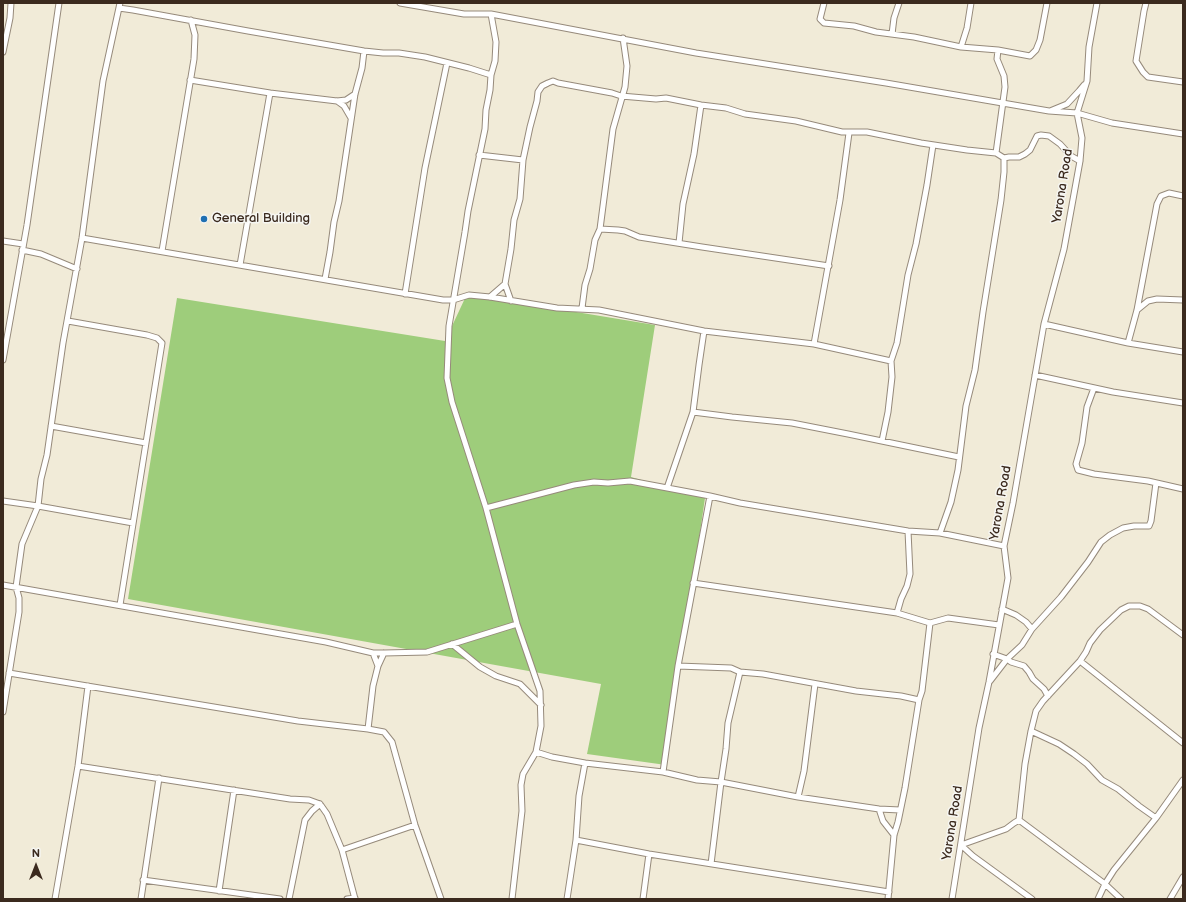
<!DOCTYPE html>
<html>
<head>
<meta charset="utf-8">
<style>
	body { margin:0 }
	#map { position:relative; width:1186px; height:902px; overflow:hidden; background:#f1ebd8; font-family:"Balsamiq Sans",sans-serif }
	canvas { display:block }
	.frame { position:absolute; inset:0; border:4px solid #3b2a1e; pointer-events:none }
	.north { position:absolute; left:16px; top:846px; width:40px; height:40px; -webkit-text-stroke:3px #f6f6f2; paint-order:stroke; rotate:0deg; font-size:11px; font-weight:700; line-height:16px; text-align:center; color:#3b2a1e }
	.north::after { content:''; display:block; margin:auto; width:14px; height:18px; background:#3b2a1e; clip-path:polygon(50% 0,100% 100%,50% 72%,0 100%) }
</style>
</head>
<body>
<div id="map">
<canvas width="1186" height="902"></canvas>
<div class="frame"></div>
<div class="north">N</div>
</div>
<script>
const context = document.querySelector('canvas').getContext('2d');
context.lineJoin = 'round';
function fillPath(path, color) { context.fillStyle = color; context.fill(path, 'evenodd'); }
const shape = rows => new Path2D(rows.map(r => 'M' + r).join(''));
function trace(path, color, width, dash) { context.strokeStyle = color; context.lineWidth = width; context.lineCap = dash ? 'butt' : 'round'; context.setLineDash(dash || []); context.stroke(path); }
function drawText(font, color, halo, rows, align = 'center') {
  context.font = font + ' "Balsamiq Sans",sans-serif'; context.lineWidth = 3; context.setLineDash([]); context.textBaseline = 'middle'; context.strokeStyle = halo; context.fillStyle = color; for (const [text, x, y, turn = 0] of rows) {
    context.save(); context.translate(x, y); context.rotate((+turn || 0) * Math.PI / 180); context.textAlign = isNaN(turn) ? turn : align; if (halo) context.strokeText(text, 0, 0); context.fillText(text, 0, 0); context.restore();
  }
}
fillPath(shape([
	[467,294,655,325,631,477,705,498,666,765,587,754,601,684,128,599,177,298,445,341]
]), '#9ecd7b');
const minor = shape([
	[400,3,464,14,491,14,696,53,886,83,1049,111,1077,113,1112,123,1183,134],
	[824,3,820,19,824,23,854,26,876,32,914,37,961,47,998,50,1030,56,1036,50,1040,40,1047,3],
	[1146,3,1144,11,1136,61,1143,72,1148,77,1183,82],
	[119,8,133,10,248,31,364,51,383,53,399,53,425,57,469,68,491,75],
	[491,14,496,42,495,61,491,75,490,90,486,110,485,129,468,211,465,232,449,326,447,378,452,402,486,508,517,624,540,691,541,726,536,752,523,774,521,785,522,811,512,899],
	[892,34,894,18,899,3],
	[961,47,967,28,971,3],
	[3,52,10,18,11,3],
	[190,80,270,93,337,101,346,100,355,94],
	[337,101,344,106,351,118],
	[1050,111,1067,104,1079,91,1084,85],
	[479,155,523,160],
	[1004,158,1009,157,1019,157,1025,154,1030,150,1037,136,1041,135,1049,136,1060,144,1071,156,1080,161],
	[600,229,618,230,625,231,639,237,702,247,829,266],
	[82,238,443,300,453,300,469,295,490,297,557,308,599,310,704,331,814,344,891,361],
	[3,241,23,244],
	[679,243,683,204,694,154,701,105],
	[22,250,41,254,77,269],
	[162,251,194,59,195,35,191,20],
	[240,265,270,93],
	[325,279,330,252,334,222,339,201,355,94,362,68,364,51],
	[405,294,425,168,447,63],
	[490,297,505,284],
	[511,301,505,284,511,249,514,220,520,199,523,160,530,127,537,101,538,92,542,86,548,83,553,81,558,83,612,93,621,96,656,99,666,98,701,105,726,108,745,114,796,121,842,132,867,132,921,143,967,150,996,153,1005,87,1004,76,997,59,998,50],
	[582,308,585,285,590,269,595,240,600,229,613,129,625,87,627,66,623,38],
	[1137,310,1148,301,1157,299,1183,300],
	[68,321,147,335,157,338,162,343,120,605],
	[1044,324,1128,343,1183,352],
	[1128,343,1137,310,1157,204,1161,196,1169,193,1183,196],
	[814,344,840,200,849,133],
	[3,360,27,225,59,3],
	[1035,375,1113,392,1183,403],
	[1094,388,1087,407,1082,443,1076,464,1078,470,1094,474,1148,481,1183,489],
	[693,412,732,417,792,423,848,434,959,457],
	[51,426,146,443],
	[882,441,888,412,892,377,891,361,897,343,908,275,916,244,927,185,933,145],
	[667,488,693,412,699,365,704,331],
	[3,501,38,506,133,523],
	[486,508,574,485,594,482,608,483,630,481,710,496,740,503,908,531,940,533,1004,546],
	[940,533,951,502,958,470,966,406,975,370,983,312,1001,200,1004,172,1004,158,996,153],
	[693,583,897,613,930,623,948,618,999,625],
	[3,585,326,642,373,653,384,653,427,652,517,624],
	[1002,609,1016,615,1026,622,1032,629],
	[897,613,901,599,907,586,910,574,908,531],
	[452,644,480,667,496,676,520,684,541,705],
	[373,653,378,666],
	[993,654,1007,659,1011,662,1024,666,1029,672,1033,679,1044,689,1048,696],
	[1080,661,1183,743],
	[678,666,731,668,740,672,763,674,856,691,901,696,919,700],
	[9,673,298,721,368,729,384,732,392,742,415,825,441,899],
	[990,681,1007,659,1022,645,1032,629,1061,597,1088,562,1101,542,1110,535,1123,528,1134,526,1149,526,1151,521,1156,483],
	[3,712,19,612,19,598,16,587,22,544,38,506,41,479,47,455,63,343,82,238,103,81,120,3],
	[368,729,373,686,378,666,384,653],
	[1031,731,1059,744,1074,754,1087,764,1102,780,1118,789,1139,806,1156,818],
	[536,752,552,757,585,763,663,772,697,780,721,782,798,797,879,809,900,810],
	[78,766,290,799,309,800,320,804,327,814,342,850,355,899],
	[663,772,678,666,710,496],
	[798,797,804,771,815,684],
	[879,809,883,821,894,835],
	[1019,820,1025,764,1031,731,1036,711,1043,701,1080,661,1086,652,1090,643,1100,630,1121,610,1129,606,1140,606,1148,609,1183,635],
	[1019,820,1014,823,1006,829,961,845,973,856,1032,899],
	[1019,820,1105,884,1121,899],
	[576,840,649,854,889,892],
	[342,850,415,825],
	[711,864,721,782,726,749,728,723,740,672],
	[143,880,280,899],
	[219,891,234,790],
	[55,899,78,766,88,686],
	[141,899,159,778],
	[289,899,305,820,312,811,320,804],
	[347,899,355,898],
	[567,899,576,840,579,796,585,763],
	[643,899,649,854],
	[888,899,894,835,898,822,905,788,919,700,922,691,930,623],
	[952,899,979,728,989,682,1008,578,1004,546,1013,503,1044,324,1064,249,1080,161,1082,138,1077,113,1087,81,1089,47,1097,3],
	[1098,899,1105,884,1114,870,1156,818,1183,780],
	[1170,899,1183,877]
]);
trace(minor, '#968a7b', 7);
trace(minor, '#fff', 5);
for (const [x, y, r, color] of [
	[204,219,4,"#1f6fb2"]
]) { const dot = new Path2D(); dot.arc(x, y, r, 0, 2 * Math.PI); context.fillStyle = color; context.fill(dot); trace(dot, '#f6f6f2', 1.5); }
drawText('13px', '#3b2a1e', '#f6f6f2', [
	["Yarona Road",1063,186,-81],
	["Yarona Road",1001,503,-80],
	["Yarona Road",953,823,-81]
]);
drawText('13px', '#3b2a1e', '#f6f6f2', [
	["General Building",212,219]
], 'left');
</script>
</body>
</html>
